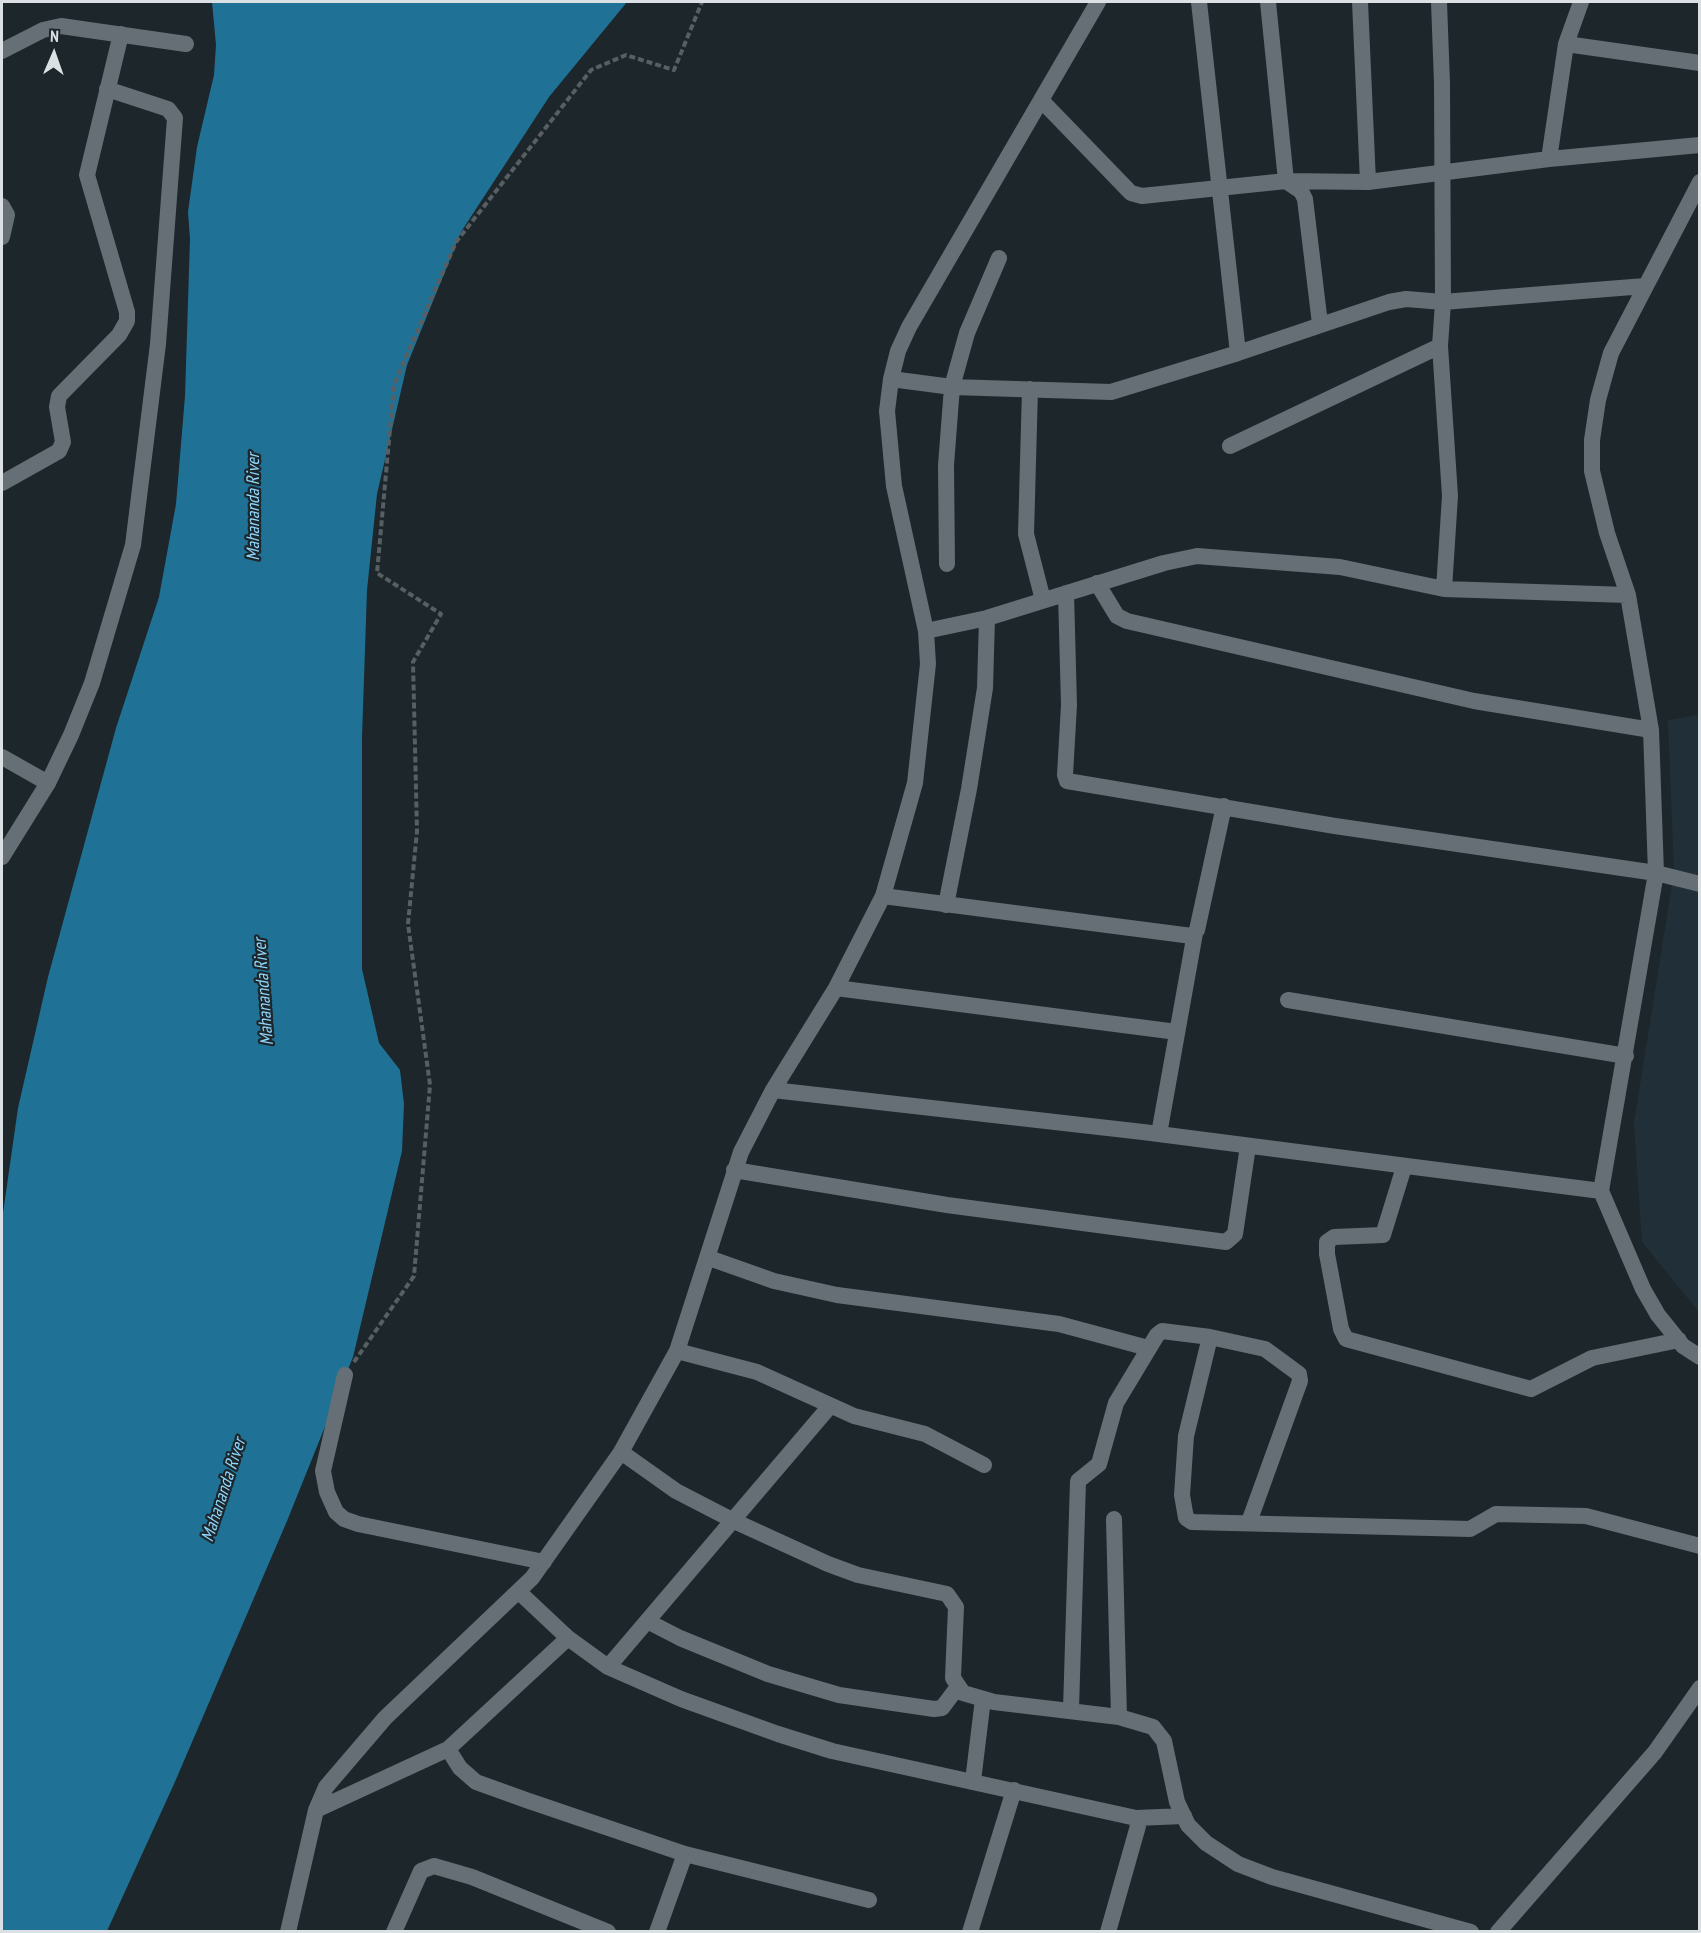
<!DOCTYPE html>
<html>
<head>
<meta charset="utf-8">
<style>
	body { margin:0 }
	#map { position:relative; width:1701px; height:1933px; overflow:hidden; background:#1d262a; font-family:"PT Sans Narrow",sans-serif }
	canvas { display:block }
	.frame { position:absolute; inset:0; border:3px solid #dae0e3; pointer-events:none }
	.north { position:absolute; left:24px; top:24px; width:60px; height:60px; -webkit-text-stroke:4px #1d262a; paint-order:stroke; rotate:2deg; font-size:16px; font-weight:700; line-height:24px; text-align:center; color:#dae0e3 }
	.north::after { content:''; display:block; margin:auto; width:21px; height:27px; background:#dae0e3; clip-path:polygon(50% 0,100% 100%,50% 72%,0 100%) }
</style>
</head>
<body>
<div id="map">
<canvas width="1701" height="1933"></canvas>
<div class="frame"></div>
<div class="north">N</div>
</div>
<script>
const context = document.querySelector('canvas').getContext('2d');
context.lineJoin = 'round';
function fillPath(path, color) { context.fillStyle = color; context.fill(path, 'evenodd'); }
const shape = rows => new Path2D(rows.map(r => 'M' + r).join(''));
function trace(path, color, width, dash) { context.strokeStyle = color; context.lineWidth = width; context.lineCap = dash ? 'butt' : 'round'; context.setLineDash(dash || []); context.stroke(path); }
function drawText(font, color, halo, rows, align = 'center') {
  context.font = font + ' "PT Sans Narrow",sans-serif'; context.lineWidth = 4.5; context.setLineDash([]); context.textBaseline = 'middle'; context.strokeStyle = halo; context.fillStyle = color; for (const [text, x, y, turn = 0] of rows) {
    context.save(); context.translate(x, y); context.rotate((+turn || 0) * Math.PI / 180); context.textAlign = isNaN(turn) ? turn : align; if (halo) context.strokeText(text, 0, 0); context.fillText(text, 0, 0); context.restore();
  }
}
fillPath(shape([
	[1699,715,1699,1312,1642,1242,1634,1123,1674,872,1668,720]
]), '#213038');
fillPath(shape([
	[212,2,627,2,549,97,461,232,407,365,377,494,367,590,362,737,362,969,379,1043,400,1070,404,1104,402,1151,353,1357,287,1521,174,1784,107,1931,2,1932,2,1220,18,1108,48,977,116,728,159,597,176,504,185,396,190,239,188,212,197,147,214,75,216,45]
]), '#1f7296');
trace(shape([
	[354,1362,414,1276,430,1085,408,924,417,831,413,662,441,614,377,573,394,385,456,242,591,70,626,55,674,70,702,2]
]), '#575f63', 4, [6, 3]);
trace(shape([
	[1199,2,1238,353],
	[1268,2,1286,181,1301,191,1305,199,1320,324],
	[1360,2,1368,182],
	[1439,2,1442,83,1443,302,1440,346,1450,496,1444,589],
	[1566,44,1700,63],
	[2,51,43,30,61,26,186,44],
	[1041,100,1131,193,1142,196,1286,181,1368,182,1549,159,1700,145],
	[1549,159,1566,44,1581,2],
	[1700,182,1611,353,1598,400,1592,440,1592,471,1607,533,1628,595,1651,730,1656,873,1601,1191,1643,1289,1658,1315,1683,1346,1700,1357],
	[2,206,7,215,2,237],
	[891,379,952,387,1111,392,1238,353,1389,302,1406,299,1443,302,1645,286],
	[1030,389,1026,534,1043,600],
	[1230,446,1440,346],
	[2,483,59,451,63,442,57,407,59,396,119,335,127,321,127,312,87,175,121,34],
	[947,564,946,465,952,387,967,333,999,258],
	[1097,583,1117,616,1127,621,1474,701,1651,730],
	[1066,593,1069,705,1065,775,1067,781,1335,826,1656,873,1700,884],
	[926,631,987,618,1164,563,1197,556,1340,567,1444,589,1628,595],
	[2,757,48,783],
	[2,857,48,783,71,735,92,683,133,545,158,344,175,118,168,109,107,89],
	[883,896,1192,936,1197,930,1224,806],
	[946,905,969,789,985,688,987,618],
	[836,988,1177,1032],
	[1288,1000,1626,1056],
	[773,1090,1143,1132,1601,1191],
	[1159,1134,1195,933],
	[1404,1167,1383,1235,1334,1237,1327,1242,1327,1254,1341,1329,1346,1339,1531,1389,1592,1358,1679,1340],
	[734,1170,947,1205,1226,1242,1235,1234,1248,1146],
	[709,1258,774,1281,837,1295,1059,1324,1148,1348],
	[1210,1337,1186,1436,1182,1495,1186,1518,1192,1522,1470,1529,1496,1514,1586,1516,1700,1546],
	[677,1351,757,1372,854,1416,925,1434,984,1465],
	[345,1375,323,1471,327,1492,336,1512,344,1519,358,1524,544,1562],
	[621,1452,676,1491,734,1521,828,1564,858,1575,947,1594,956,1607,953,1678,963,1693,994,1702,1119,1717,1153,1727,1164,1741,1177,1802,1188,1825,1206,1843,1238,1864,1272,1877,1471,1932],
	[1114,1519,1119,1717],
	[519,1592,568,1638,608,1667,681,1699,778,1734,832,1751,1136,1818,1138,1826,1108,1932],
	[649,1622,680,1638,768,1674,839,1695,934,1709,942,1708,957,1688],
	[608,1667,830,1406],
	[1071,1709,1078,1481,1099,1464,1116,1403,1157,1335,1162,1331,1210,1337,1265,1349,1299,1374,1300,1381,1249,1522],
	[448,1749,460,1768,476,1782,526,1800,685,1854,869,1900],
	[973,1781,983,1699],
	[316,1810,448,1749,568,1638],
	[1136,1818,1184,1816],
	[288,1932,316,1810,326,1787,385,1718,532,1578,621,1452,677,1351,741,1152,773,1090,836,988,883,896,915,783,928,664,926,631,894,486,887,411,891,379,898,351,909,327,1098,2],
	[394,1932,421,1871,434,1866,472,1877,608,1932],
	[657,1932,685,1854],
	[970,1932,1014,1790],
	[1498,1932,1655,1752,1700,1688]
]), '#656f75', 16);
drawText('italic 18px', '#8fd7fd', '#1d262a', [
	["Mahananda River",254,507,-90],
	["Mahananda River",264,992,-94],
	["Mahananda River",224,1490,-72]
]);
</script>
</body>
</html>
